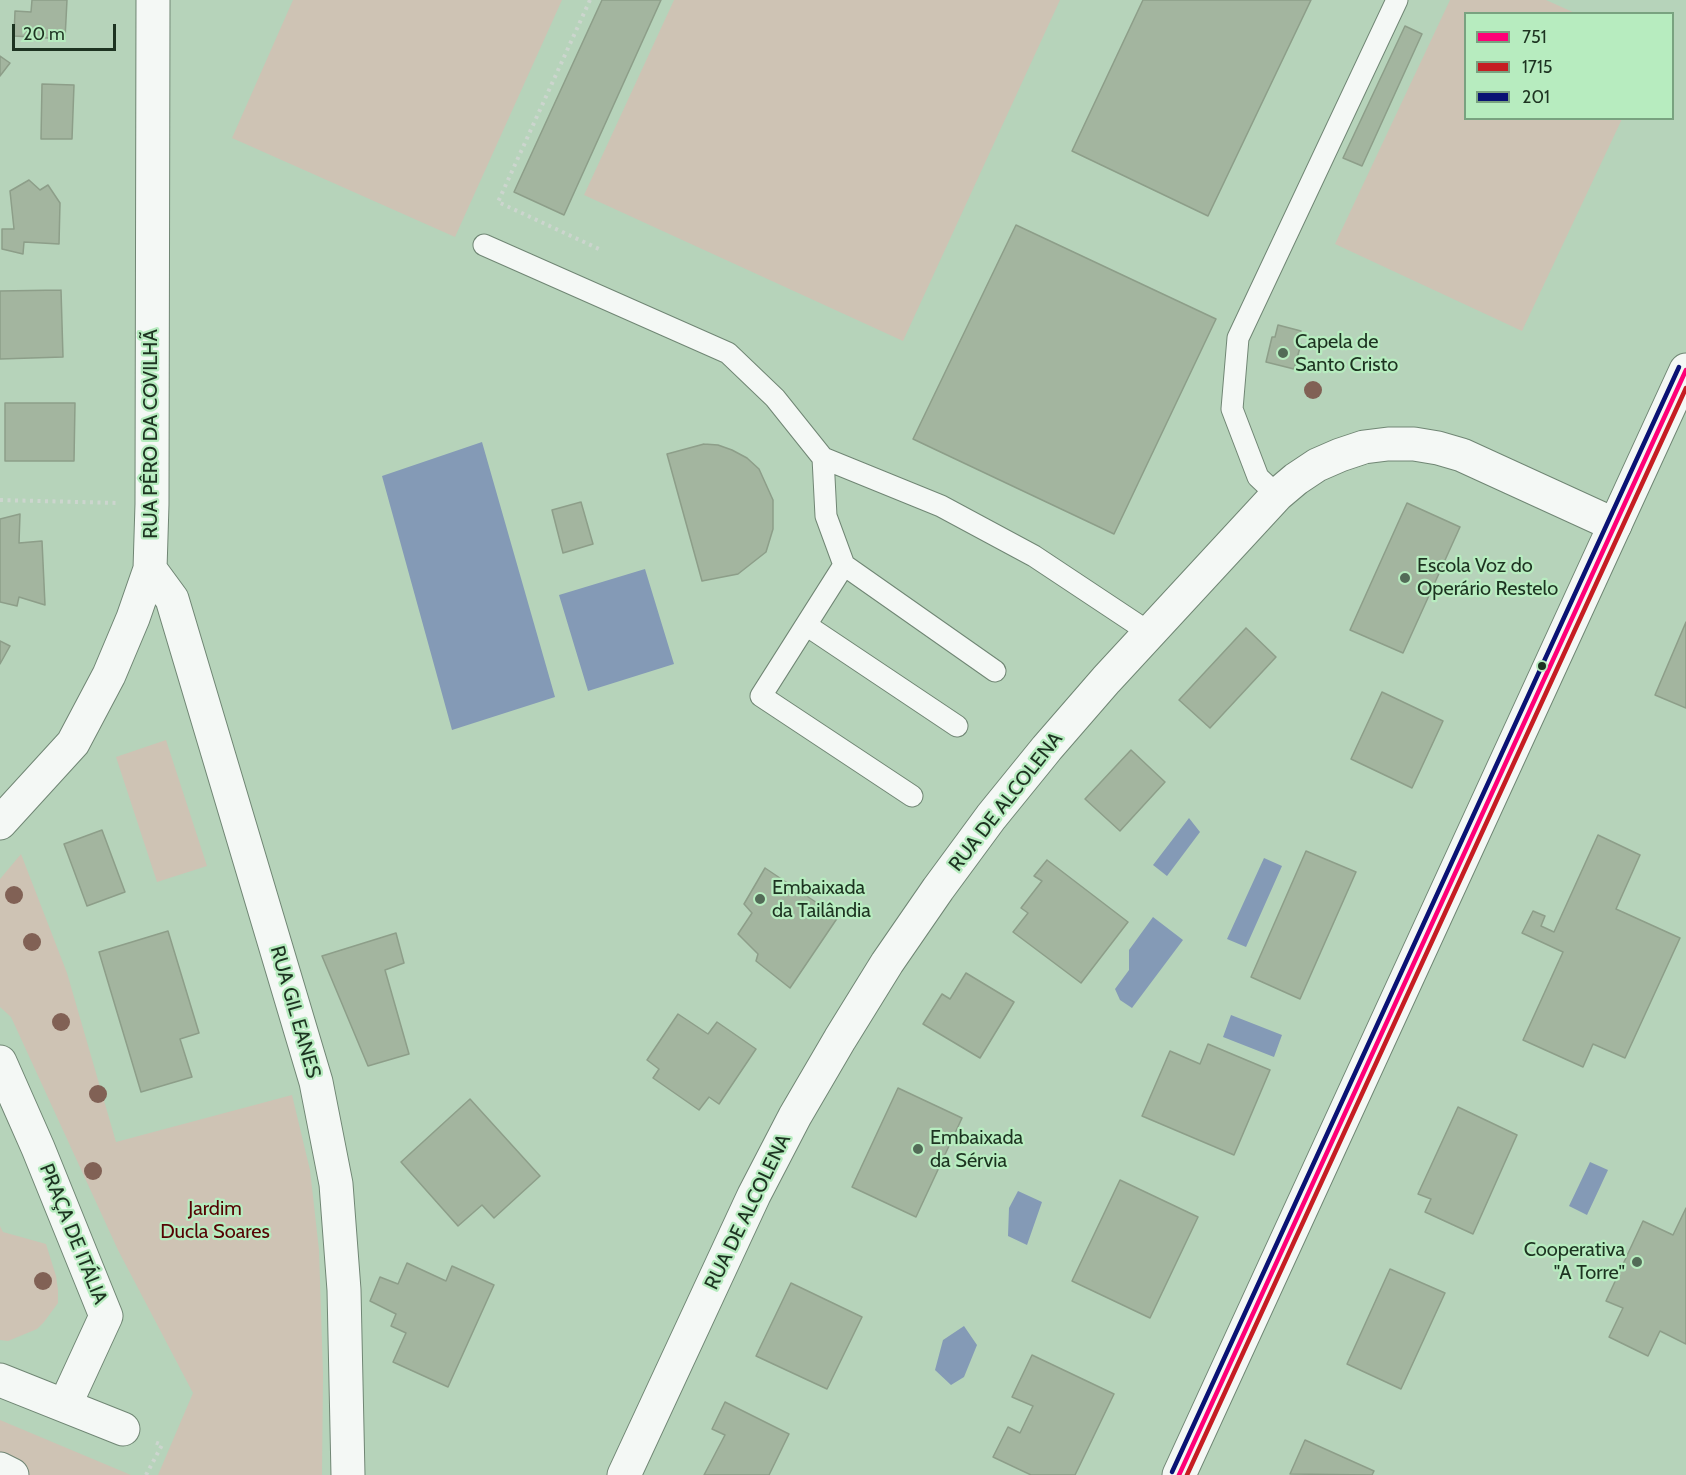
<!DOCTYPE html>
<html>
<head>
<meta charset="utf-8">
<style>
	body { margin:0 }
	#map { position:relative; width:1686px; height:1475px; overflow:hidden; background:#b6d3ba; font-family:Cabin,sans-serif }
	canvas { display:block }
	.legend { position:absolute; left:1464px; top:12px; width:210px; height:108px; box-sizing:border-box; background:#b7ecbf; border:2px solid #79a280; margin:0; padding:8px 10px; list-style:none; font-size:18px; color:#1d3321 }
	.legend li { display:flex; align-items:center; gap:12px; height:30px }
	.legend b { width:30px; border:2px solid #79a280 }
	.scale { position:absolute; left:12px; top:24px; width:104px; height:27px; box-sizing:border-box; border:3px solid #1d3321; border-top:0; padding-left:8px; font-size:18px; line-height:21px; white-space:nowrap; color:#1d3321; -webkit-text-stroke:4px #b7ecbf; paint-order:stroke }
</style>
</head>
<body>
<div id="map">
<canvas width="1686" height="1475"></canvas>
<ul class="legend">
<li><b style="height:8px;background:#f07"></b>751</li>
<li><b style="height:8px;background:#c61d23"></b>1715</li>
<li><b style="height:8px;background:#0a1274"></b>201</li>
</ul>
<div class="scale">20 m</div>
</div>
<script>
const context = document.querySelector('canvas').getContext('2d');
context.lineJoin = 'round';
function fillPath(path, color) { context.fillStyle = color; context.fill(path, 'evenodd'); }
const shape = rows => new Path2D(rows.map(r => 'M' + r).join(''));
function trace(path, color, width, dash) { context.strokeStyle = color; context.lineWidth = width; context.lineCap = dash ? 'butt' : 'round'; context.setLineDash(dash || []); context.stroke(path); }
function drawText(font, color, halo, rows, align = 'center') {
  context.font = font + ' Cabin,sans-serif'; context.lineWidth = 4.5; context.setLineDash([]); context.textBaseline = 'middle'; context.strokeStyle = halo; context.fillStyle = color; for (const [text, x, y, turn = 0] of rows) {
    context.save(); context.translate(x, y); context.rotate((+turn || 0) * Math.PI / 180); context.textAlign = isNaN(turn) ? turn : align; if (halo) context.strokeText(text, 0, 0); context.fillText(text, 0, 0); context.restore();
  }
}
fillPath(shape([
	[293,0,562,0,455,237,232,138],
	[674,0,1060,0,903,341,584,195],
	[1450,0,1546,0,1575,13,1466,14,1466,118,1622,119,1522,331,1335,244],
	[166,740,207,866,157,882,116,757],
	[21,854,67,973,116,1142,292,1095,310,1170,319,1250,323,1374,322,1475,158,1475,193,1393,118,1250,11,1017,0,1007,0,879],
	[0,1226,3,1232,46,1244,56,1276,58,1290,58,1303,44,1322,37,1329,8,1341,0,1340],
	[0,1420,131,1475,0,1475]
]), '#cec3b4');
fillPath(shape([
	[482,442,555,697,452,730,382,476],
	[645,569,674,664,588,691,559,595],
	[1189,818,1200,832,1167,876,1153,865],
	[1264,858,1282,866,1246,947,1227,939],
	[1153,917,1183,940,1132,1008,1120,1000,1115,989,1129,970,1129,950],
	[1231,1015,1282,1035,1274,1057,1223,1037],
	[1590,1162,1608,1170,1587,1215,1569,1206],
	[1018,1191,1042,1202,1027,1245,1008,1236,1009,1208],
	[964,1326,977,1345,964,1377,951,1385,935,1370,943,1340]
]), '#849ab6');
const building = shape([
	[32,0,67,0,65,39,14,36,15,11,31,12,32,0],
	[602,0,661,0,564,215,514,192,602,0],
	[1143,0,1311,0,1208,216,1072,151,1143,0],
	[1405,26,1422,34,1362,166,1343,158,1405,26],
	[0,56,10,63,0,76,0,56],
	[42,84,74,85,72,139,41,139,42,84],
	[29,180,40,190,48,185,60,203,59,244,24,242,23,254,2,249,2,229,14,229,10,191,29,180],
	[1016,225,1216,319,1114,534,913,439,1016,225],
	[61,290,63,357,0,359,0,291,61,290],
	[1278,325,1301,331,1297,343,1301,344,1294,369,1266,362,1272,337,1275,337,1278,325],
	[5,403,75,403,74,461,5,461,5,403],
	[704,444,718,445,732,450,747,458,759,469,773,500,773,529,766,552,738,574,702,581,667,454,704,444],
	[581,502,593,544,563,553,552,510,581,502],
	[1407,503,1460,527,1403,653,1350,630,1407,503],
	[20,514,19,543,42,541,45,605,19,597,17,606,0,602,0,519,20,514],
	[1686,622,1686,708,1655,695,1686,622],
	[1246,628,1276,657,1210,728,1179,700,1246,628],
	[0,641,10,646,0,664,0,641],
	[1382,692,1443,721,1412,788,1351,759,1382,692],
	[1131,750,1165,782,1120,831,1085,799,1131,750],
	[102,830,125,892,87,906,64,844,102,830],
	[1598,835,1640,855,1616,909,1680,938,1625,1058,1593,1044,1583,1067,1523,1040,1563,952,1522,933,1533,911,1545,916,1541,926,1554,932,1598,835],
	[1306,851,1356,872,1300,999,1251,977,1306,851],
	[1047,860,1128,922,1081,983,1013,932,1028,913,1021,908,1042,881,1034,876,1047,860],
	[765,868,838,917,790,988,756,961,758,954,738,934,752,913,744,904,765,868],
	[168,931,199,1033,180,1039,192,1077,141,1092,99,952,168,931],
	[396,933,404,963,385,970,409,1054,368,1066,322,956,396,933],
	[966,973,1014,1002,980,1058,923,1024,942,994,950,999,966,973],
	[678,1014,708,1034,717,1022,756,1049,719,1104,709,1097,699,1110,653,1078,659,1069,647,1060,678,1014],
	[1208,1044,1270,1070,1234,1155,1142,1116,1170,1051,1200,1064,1208,1044],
	[898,1088,962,1118,916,1217,852,1187,898,1088],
	[470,1099,540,1176,494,1218,482,1205,458,1226,401,1162,470,1099],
	[1458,1107,1517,1135,1473,1234,1425,1212,1431,1199,1418,1194,1458,1107],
	[1120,1180,1198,1217,1150,1318,1072,1281,1120,1180],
	[1686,1208,1686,1344,1660,1331,1648,1356,1609,1337,1623,1308,1606,1301,1643,1221,1673,1235,1686,1208],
	[407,1263,446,1281,452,1266,494,1285,448,1387,393,1362,406,1333,391,1326,396,1314,370,1301,380,1277,398,1284,407,1263],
	[1390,1269,1445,1293,1401,1389,1347,1364,1390,1269],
	[791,1283,862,1317,827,1389,756,1356,791,1283],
	[1032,1355,1114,1394,1075,1475,1031,1475,993,1457,1008,1427,1020,1433,1033,1406,1012,1397,1032,1355],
	[725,1402,789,1434,769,1475,704,1475,725,1435,712,1429,725,1402],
	[1305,1440,1374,1471,1372,1475,1290,1474,1305,1440]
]);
fillPath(building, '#a3b59f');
trace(building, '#8d9e89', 1.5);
const lane = shape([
	[484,245,728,353,775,398,823,458,941,506,1034,556,1150,633],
	[823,458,826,516,844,565,761,696,912,796],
	[1277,495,1258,477,1232,409,1238,338,1397,0],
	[844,565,995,671],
	[806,625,957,726]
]);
const street = shape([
	[150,569,172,599,316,1082,336,1184,344,1290,348,1475],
	[0,823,73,743,109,675,133,618,150,569,152,504,153,0],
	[0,1062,38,1148,106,1316,65,1405],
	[0,1380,123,1429],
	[0,1469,12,1475],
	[624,1475,754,1195,795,1116,840,1039,887,963,938,889,991,817,1047,748,1106,680,1277,495,1296,479,1317,465,1340,455,1364,447,1388,444,1414,444,1438,448,1462,455,1615,525]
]);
const secondary = shape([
	[1179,1475,1686,370]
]);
trace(lane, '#708674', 23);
trace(street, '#708674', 35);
trace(secondary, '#708674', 35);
trace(shape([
	[590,0,498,202,599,249],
	[0,500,119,503],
	[146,1475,162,1445,152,1441]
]), '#ccd5ce', 4, [3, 4.5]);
trace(lane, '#f4f8f5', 21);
trace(street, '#f4f8f5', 33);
trace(secondary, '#f4f8f5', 33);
trace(shape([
	[1179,1475,1686,370]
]), '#f07', 4.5);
trace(shape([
	[1187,1475,1686,388]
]), '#c61d23', 4.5);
trace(shape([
	[1172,1472,1679,367]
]), '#0a1274', 4.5);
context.fillStyle = '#816155';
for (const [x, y] of [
	[1313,390],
	[14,895],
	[32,942],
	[61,1022],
	[98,1094],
	[93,1171],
	[43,1281]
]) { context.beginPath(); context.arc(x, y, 9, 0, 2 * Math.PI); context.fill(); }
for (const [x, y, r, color] of [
	[1283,353,6,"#536b57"],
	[1405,578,6,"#536b57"],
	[1542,666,5,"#1d3321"],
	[760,899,6,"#536b57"],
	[918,1149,6,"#536b57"],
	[1637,1262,6,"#536b57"]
]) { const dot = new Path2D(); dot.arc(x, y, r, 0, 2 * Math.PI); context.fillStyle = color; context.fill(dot); trace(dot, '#b7ecbf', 2); }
drawText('20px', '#1d3321', '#b7ecbf', [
	["Capela de",1295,342],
	["Santo Cristo",1295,365],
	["Escola Voz do",1417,566],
	["Operário Restelo",1417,589],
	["Embaixada",772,888],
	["da Tailândia",772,911],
	["Embaixada",930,1138],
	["da Sérvia",930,1161],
	["Cooperativa",1625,1250,"right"],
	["\"A Torre\"",1625,1273,"right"]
], 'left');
drawText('20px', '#1d3321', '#b7ecbf', [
	["RUA PÊRO DA COVILHÃ",151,434,-90],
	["RUA DE ALCOLENA",1006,802,-52],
	["RUA GIL EANES",295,1012,74],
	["RUA DE ALCOLENA",748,1212,-64],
	["PRAÇA DE ITÁLIA",73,1234,68]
]);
drawText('20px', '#550303', '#b7ecbf', [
	["Jardim",215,1209],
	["Ducla Soares",215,1232]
]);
</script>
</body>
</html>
